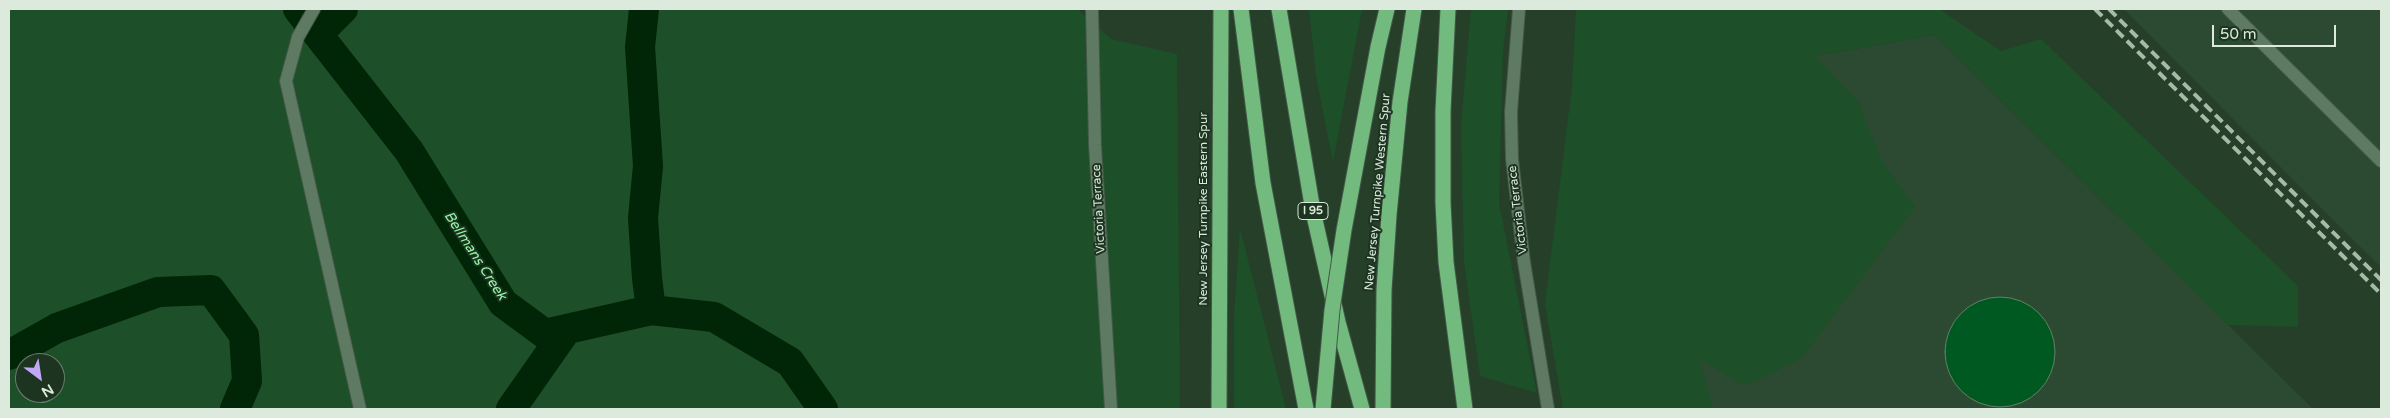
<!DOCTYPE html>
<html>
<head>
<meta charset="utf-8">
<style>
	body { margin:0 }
	#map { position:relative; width:2390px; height:418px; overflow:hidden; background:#263f29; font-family:"Varela Round",sans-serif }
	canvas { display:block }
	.frame { position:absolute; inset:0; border:10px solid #dbeadd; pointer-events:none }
	.north { position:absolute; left:15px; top:353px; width:50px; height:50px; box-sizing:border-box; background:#1c3420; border:1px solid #687d6c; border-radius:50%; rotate:149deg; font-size:14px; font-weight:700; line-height:20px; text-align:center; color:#dbeadd }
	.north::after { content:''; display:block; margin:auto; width:18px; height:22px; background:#c0a8f4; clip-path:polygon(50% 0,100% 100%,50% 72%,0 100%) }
	.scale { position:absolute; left:2212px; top:25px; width:124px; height:22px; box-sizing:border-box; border:2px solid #dbeadd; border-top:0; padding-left:6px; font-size:15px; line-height:18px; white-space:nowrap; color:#dbeadd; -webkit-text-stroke:4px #1c3420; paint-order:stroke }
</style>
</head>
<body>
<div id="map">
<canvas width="2390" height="418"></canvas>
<div class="frame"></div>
<div class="north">N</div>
<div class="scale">50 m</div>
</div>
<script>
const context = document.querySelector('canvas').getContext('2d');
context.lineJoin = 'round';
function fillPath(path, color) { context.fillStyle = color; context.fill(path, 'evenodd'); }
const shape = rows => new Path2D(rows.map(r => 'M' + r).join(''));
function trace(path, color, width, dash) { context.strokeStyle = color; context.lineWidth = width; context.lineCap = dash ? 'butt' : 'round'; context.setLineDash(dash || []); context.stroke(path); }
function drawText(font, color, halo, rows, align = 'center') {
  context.font = font + ' "Varela Round",sans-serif'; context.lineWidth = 4; context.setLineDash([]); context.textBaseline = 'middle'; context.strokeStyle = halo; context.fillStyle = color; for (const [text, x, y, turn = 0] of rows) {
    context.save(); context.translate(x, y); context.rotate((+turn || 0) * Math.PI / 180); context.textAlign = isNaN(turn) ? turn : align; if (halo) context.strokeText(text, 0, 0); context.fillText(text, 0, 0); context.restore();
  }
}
fillPath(shape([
	[2124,9,2381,9,2381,267,2335,222],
	[1935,35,2313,409,1563,409,1545,303,1814,56]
]), '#2b4a31');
fillPath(shape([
	[9,9,1077,9,1111,39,1177,54,1180,409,9,409],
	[25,363,55,363,55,393,25,393],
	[1309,9,1362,9,1333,162,1316,76],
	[1471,9,1508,9,1503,51,1499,203,1537,393,1480,376,1464,262,1461,125],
	[1576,9,1939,9,2001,51,2041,39,2298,286,2298,327,2228,325,1935,35,1815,56,1859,103,1881,160,1915,207,1801,359,1744,386,1699,359,1713,409,1563,409,1545,303,1572,86],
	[1240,228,1286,409,1234,409,1234,317]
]), '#1d4f28');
trace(shape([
	[298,9,409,151,503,303,545,334,651,310,714,317,790,362,823,409],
	[644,9,640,47,648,166,643,218,647,278,651,310],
	[318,34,343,9],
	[9,355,57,328,158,292,211,290,244,335,247,381,235,409],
	[511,409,567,329]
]), '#002507', 30);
const building = shape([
	'1945 352a55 55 0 1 1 110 0a55 55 0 1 1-110 0Z'
]);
fillPath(building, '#005920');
trace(building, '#668169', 1);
const minor = shape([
	[314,9,298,37,286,81,360,409],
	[1092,9,1095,145,1111,409],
	[1519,9,1511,112,1512,159,1524,262,1548,409],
	[2228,9,2381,161]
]);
const highway = shape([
	[1241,9,1263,183,1306,409],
	[1279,9,1313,211,1338,322,1362,409],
	[1448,9,1443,111,1443,203,1446,262,1465,409],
	[1378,47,1387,9],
	[1219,409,1221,9],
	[1383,409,1384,290,1389,215,1400,102,1414,9]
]);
trace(minor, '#435847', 14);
trace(highway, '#435847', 17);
trace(minor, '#5f7a62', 12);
trace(highway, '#72ba7e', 15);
trace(shape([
	[2095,9,2381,294],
	[2109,9,2381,280]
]), '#a7b9a9', 4, [10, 5]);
const highwayBridge = shape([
	[1323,409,1332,310,1344,230,1378,47]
]);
trace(highwayBridge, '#435847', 17, []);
trace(highwayBridge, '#72ba7e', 15);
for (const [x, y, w] of [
	[1313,211,30]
]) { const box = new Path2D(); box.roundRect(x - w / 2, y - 8.5, w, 17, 4); context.fillStyle = '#1c3420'; context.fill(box); trace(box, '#dbeadd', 1); }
drawText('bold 11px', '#dbeadd', null, [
	["I 95",1313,211]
]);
drawText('12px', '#dbeadd', '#1c3420', [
	["New Jersey Turnpike Western Spur",1378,192,-85],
	["Victoria Terrace",1099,209,-93],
	["New Jersey Turnpike Eastern Spur",1204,209,-90],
	["Victoria Terrace",1518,210,-97]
]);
drawText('italic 14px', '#95f8a6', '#1c3420', [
	["Bellmans Creek",475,256,57]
]);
</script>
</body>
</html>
